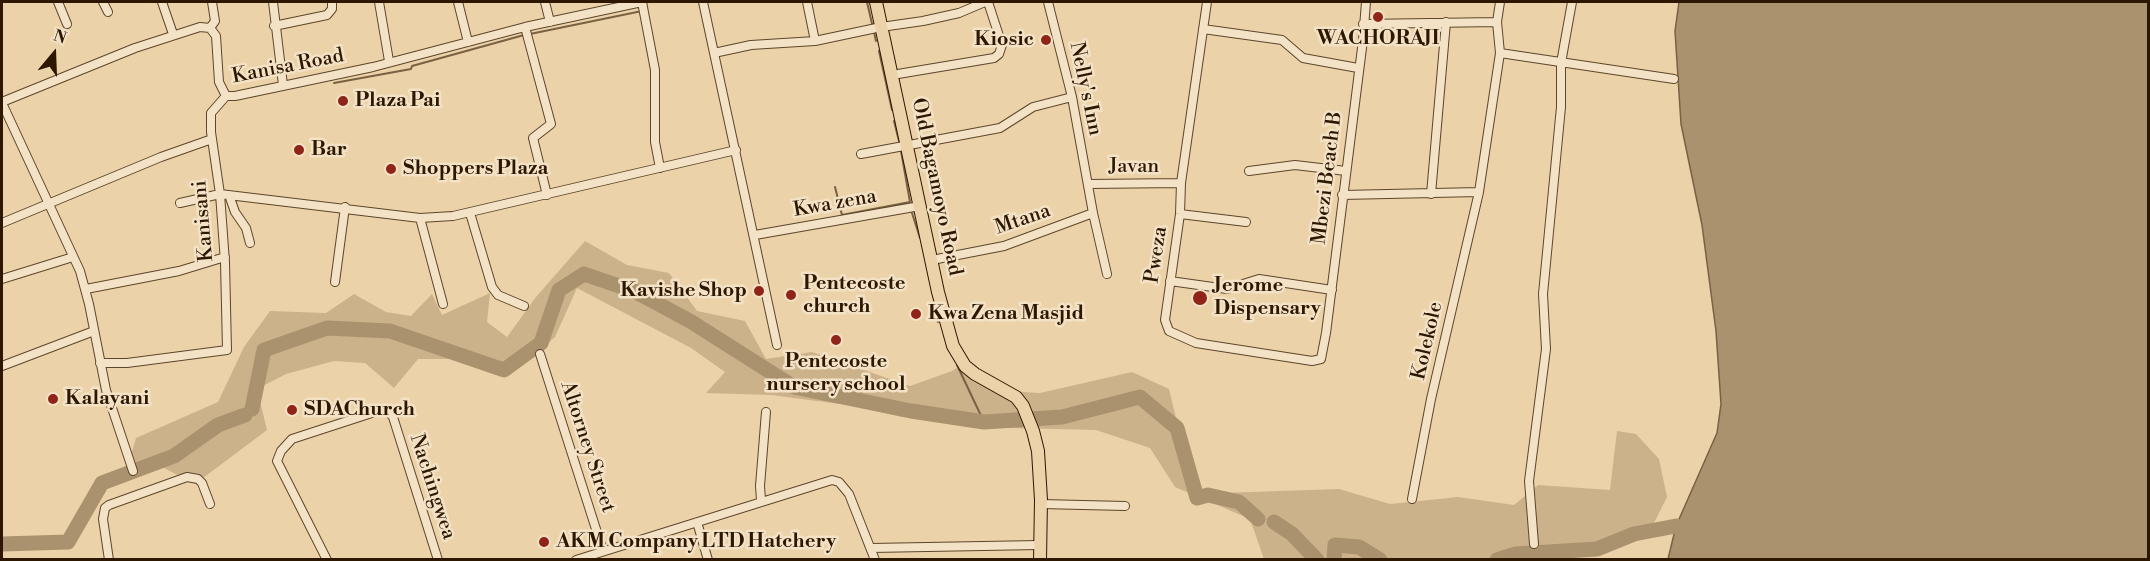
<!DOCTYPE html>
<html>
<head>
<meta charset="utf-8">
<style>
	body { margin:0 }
	#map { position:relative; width:2150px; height:561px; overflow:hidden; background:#ecd2a8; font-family:"Libre Bodoni",serif }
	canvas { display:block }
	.frame { position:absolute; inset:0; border:3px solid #2d1700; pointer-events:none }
	.north { position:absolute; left:24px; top:24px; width:60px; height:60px; -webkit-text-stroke:4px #f3e2c6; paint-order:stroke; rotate:19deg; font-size:16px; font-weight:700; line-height:24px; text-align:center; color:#2d1700 }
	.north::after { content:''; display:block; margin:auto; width:21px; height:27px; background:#2d1700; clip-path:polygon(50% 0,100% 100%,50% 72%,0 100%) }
</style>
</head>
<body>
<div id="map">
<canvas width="2150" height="561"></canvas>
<div class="frame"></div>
<div class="north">N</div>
</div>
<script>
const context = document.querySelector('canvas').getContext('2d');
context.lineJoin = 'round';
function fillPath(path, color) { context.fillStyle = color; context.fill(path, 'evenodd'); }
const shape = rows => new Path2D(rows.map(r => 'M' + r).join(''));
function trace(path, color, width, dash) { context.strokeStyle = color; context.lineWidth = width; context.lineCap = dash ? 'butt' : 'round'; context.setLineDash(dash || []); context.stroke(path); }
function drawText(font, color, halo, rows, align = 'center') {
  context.font = font + ' "Libre Bodoni",serif'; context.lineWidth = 5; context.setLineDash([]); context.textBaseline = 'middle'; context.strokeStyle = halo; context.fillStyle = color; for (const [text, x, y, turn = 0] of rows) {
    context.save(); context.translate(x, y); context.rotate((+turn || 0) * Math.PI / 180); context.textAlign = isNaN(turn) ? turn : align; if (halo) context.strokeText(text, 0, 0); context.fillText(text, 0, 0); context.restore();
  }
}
fillPath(shape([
	[585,241,627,265,669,273,697,311,745,321,766,359,812,352,910,386,952,371,963,364,1005,391,1040,393,1132,372,1169,389,1193,489,1200,496,1220,493,1339,489,1390,504,1458,497,1514,505,1538,485,1610,490,1617,431,1636,434,1659,459,1667,497,1648,535,1601,549,1538,559,1264,559,1250,519,1175,487,1150,448,1096,430,1010,428,902,417,855,406,771,395,706,393,725,372,691,348,577,288,555,337,530,359,507,373,466,359,418,359,394,388,365,363,334,361,286,374,257,389,267,430,195,484,160,466,123,481,136,438,218,402,244,347,270,311,326,313,354,294,386,312,411,316,432,294,442,315,490,293,487,322,507,337,536,297]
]), '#ccb28b');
const water = shape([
	[1679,2,2148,2,2148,559,1668,559,1676,526,1717,433,1721,404,1716,331,1702,225,1681,124,1675,31,1679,2]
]);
fillPath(water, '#ab926f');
trace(water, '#796143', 1.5);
trace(shape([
	[867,2,876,41],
	[530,34,642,11],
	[879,51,892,110],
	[334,83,411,69,412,66,524,35],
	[894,121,899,141],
	[835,187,842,215,910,202,901,151],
	[912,213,920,238],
	[935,303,938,322],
	[957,365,984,422],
	[2,539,7,544]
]), '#796143', 2);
trace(shape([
	[252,409,264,350,327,328,390,331,504,370,541,343,559,290,584,274,634,291,690,321,794,387,911,411,984,422,1062,417,1140,397,1177,428,1197,498,1208,495,1239,502,1258,519],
	[1274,522,1292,534,1317,560],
	[2,544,68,542,102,483,174,456,218,425,245,415],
	[1334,560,1335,545,1359,547,1380,560],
	[1497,560,1516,554,1597,549,1634,534,1676,526]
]), '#ab926f', 15);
const minor = shape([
	[58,2,67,24],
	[103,2,108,12],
	[162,2,173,34],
	[273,2,283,85],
	[379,2,389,61],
	[458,2,468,42],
	[545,2,550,22],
	[642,2,655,70,655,142,660,168],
	[703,2,777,345],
	[807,2,815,41],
	[1207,2,1181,183,1180,214,1165,320,1169,331,1196,343,1312,361,1321,359,1326,333,1363,40,1366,2],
	[1363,24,1497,22],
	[274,26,327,15,332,9,332,2],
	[525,27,551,124,533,138,547,195],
	[210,28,215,21,212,2],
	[1203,29,1282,40,1303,58,1358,68],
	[714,53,751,45,815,41,881,27,923,21,959,13,985,2],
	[1500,53,1674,79],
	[892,75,994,58,999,54,1002,45,988,2],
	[2,102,135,48,200,27,210,28,216,36,219,82,226,96,235,96,373,67,525,27,642,2],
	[2,103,80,271,89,304,106,390,133,471],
	[861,154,1000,128,1033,107,1072,97],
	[1249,171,1295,165,1346,171],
	[1088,184,1181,183],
	[1431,194,1446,22],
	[229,195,235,212,246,228,250,243],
	[1342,195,1479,192],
	[180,203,220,194,420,218,453,216,736,150],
	[470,213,492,287,498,295,524,306],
	[1093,213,1107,274],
	[1180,214,1246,222],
	[420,218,443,304],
	[2,223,161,157,212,139],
	[755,235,920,206],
	[932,260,1004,246,1093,213,1072,97,1048,2],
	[2,279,73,257],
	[1170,281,1227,289,1259,279,1332,290],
	[335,282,345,207],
	[86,289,179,271,225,257],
	[540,354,603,551],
	[100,363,127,363,227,350,225,262,220,194,211,132,211,113,226,96],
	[2,366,94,331],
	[1412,499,1431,399,1479,192,1500,53,1497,22,1500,2],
	[761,500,760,486,766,412],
	[1041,504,1125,506],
	[697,522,708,560],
	[1534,544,1529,481,1546,349,1543,294,1561,107,1561,63,1572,2],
	[871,548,1039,545],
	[109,560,103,519,105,508,109,505,187,477,198,479,202,483,210,504],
	[327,560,277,461,281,451,292,439,381,410,388,411,393,417,438,560],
	[576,560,832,480,839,482,849,494,875,560]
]);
const primary = shape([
	[876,2,938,292,953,346,965,366,975,374,1016,397,1023,406,1033,431,1038,451,1041,500,1040,560]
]);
trace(minor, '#5d462a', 10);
trace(primary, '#2d1700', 14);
trace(minor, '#f3e2c6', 8);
trace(primary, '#ecd2a8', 12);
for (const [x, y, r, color] of [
	[1378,17,6,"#8f2418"],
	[1046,40,6,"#8f2418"],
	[343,101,6,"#8f2418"],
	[299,150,6,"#8f2418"],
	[391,169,6,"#8f2418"],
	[759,291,6,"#8f2418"],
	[791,295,6,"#8f2418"],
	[1200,298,8,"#8f2418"],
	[916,314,6,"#8f2418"],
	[836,340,6,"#8f2418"],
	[53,399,6,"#8f2418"],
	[292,410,6,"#8f2418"],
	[544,542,6,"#8f2418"]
]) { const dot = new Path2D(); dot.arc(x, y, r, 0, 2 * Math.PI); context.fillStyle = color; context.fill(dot); trace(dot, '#f3e2c6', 2); }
drawText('bold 20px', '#2d1700', '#f3e2c6', [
	["WACHORAJI",1378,39,"center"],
	["Kiosic",1034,40,"right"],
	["Plaza Pai",355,101],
	["Bar",311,150],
	["Shoppers Plaza",403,169],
	["Pentecoste",803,284],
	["church",803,307],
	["Jerome",1214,286],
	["Dispensary",1214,309],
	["Kavishe Shop",747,291,"right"],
	["Kwa Zena Masjid",928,314],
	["Pentecoste",836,362,"center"],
	["nursery school",836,385,"center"],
	["Kalayani",65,399],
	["SDAChurch",304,410],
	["AKM Company LTD Hatchery",556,542]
], 'left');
drawText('20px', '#2d1700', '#f3e2c6', [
	["Kanisa Road",288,67,-11],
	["Nelly's Inn",1085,89,78],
	["Javan",1134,167],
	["Mbezi Beach B",1328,178,-83],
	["Old Bagamoyo Road",936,187,78],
	["Kwa zena",835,204,-10],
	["Mtana",1023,220,-19],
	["Kanisani",204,221,-95],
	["Pweza",1157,255,-81],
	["Kolekole",1428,341,-77],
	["Altorney Street",587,447,72],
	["Nachingwea",432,487,72]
]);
</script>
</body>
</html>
